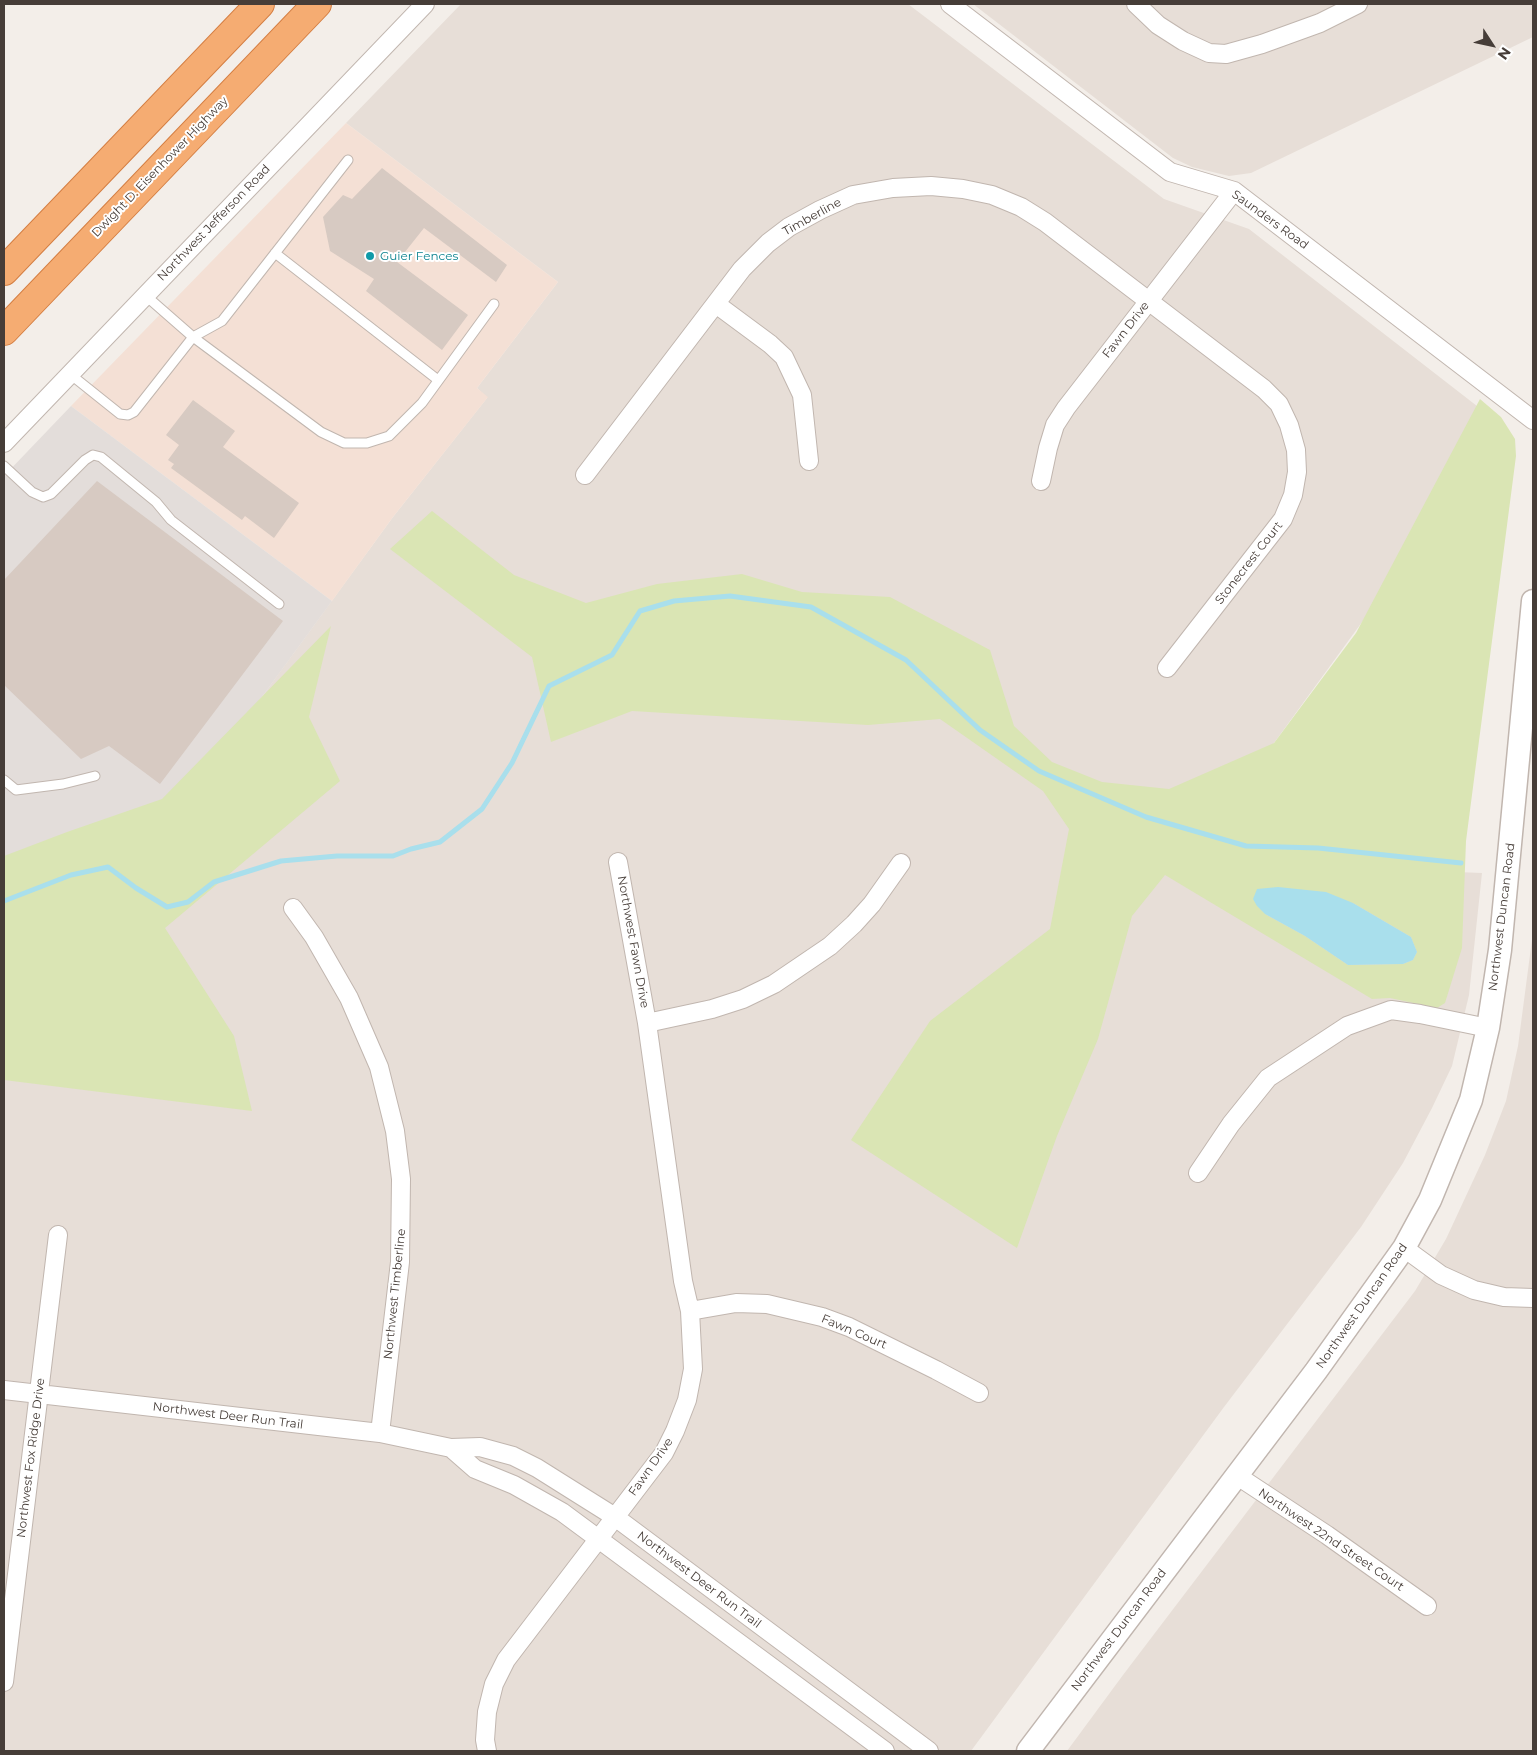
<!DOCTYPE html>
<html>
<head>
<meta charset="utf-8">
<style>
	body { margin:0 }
	#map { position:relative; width:1537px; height:1755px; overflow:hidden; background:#f3eee9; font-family:Montserrat,sans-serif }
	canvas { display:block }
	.frame { position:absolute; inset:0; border:5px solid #463d38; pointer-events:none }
	.north { position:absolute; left:1467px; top:20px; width:50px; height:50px; -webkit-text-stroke:4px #fff; paint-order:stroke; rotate:125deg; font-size:14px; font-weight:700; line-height:20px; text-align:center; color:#463d38 }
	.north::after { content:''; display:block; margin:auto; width:18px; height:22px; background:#463d38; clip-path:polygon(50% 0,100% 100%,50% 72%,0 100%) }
</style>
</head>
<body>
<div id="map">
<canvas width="1537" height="1755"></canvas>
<div class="frame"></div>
<div class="north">N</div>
</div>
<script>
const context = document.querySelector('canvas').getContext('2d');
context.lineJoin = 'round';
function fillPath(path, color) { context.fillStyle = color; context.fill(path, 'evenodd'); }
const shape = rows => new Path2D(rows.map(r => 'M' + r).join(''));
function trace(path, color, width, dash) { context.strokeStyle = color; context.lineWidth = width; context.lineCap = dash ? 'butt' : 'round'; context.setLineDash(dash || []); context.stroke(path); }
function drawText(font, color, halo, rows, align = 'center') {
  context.font = font + ' Montserrat,sans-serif'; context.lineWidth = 4; context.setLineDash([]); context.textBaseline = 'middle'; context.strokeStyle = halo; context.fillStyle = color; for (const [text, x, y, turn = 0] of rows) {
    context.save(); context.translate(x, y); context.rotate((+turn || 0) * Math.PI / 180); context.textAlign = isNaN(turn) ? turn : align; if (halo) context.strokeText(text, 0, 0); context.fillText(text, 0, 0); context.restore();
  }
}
fillPath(shape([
	[461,4,908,4,1164,199,1249,229,1504,427,1188,861,1482,873,1469,995,1452,1066,1432,1108,1403,1163,1361,1227,1224,1407,971,1751,4,1751,4,981,59,975,393,517,487,398,477,388,558,282,346,123],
	[973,4,1533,4,1533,37,1251,173,1229,176,1192,167,1173,158],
	[1533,932,1533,1751,1067,1751,1123,1675,1415,1291,1446,1239,1485,1155,1506,1101,1518,1046]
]), '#e7ded7');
fillPath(shape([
	[346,123,558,282,477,388,488,397,393,517,332,601,71,406]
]), '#f4e0d5');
fillPath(shape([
	[71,406,332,601,59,975,4,981,4,476]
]), '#e3ddda');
fillPath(shape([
	[1480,399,1501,417,1515,439,1516,456,1466,841,1462,948,1445,1003,1437,1008,1390,998,1372,999,1165,875,1132,916,1098,1039,1057,1136,1017,1248,851,1140,930,1021,1050,929,1069,829,1043,791,940,719,868,725,632,711,551,742,532,657,390,549,432,511,514,575,586,603,657,584,742,574,802,592,890,597,990,650,1014,726,1052,762,1102,782,1169,789,1274,743,1356,633],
	[1353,903,1411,937,1417,952,1413,960,1403,964,1348,965,1305,936,1265,914],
	[331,626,309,717,340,781,165,928,234,1036,252,1111,4,1080,4,856,67,832,162,799]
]), '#dae5b4');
fillPath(shape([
	[1278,887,1326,892,1353,903,1411,937,1417,952,1413,960,1403,964,1348,965,1305,936,1265,914,1257,906,1253,899,1257,889]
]), '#a9dfec');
trace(shape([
	[4,901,71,875,108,867,136,888,167,907,188,902,214,882,281,861,337,856,393,856,411,849,440,842,482,809,512,763,549,686,612,655,640,611,674,601,730,596,811,607,906,660,980,730,1039,771,1146,817,1246,846,1318,848,1461,863]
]), '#a9dfec', 5);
fillPath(shape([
	[382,168,507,265,496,282,424,228,397,262,468,315,442,350,366,291,374,279,330,251,323,217,343,195,352,199],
	[193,400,235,431,223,447,299,503,274,538,245,516,242,520,171,468,174,464,168,460,179,445,166,435],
	[97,481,283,621,160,784,109,746,81,759,4,685,4,580]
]), '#d7cac2');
const service = shape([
	[348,160,222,321,193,337,321,432,344,443,367,443,389,436,422,403,494,304],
	[275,253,438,380],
	[70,374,120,414,128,415,134,412,193,337,145,295],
	[4,466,32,492,43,497,51,494,85,460,93,455,101,457,156,502,171,520,279,604],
	[4,780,16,790,63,784,95,776]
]);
const minor = shape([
	[950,4,1170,172,1234,191,1533,420],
	[1136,4,1158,25,1183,41,1209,53,1226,54,1262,44,1320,23,1358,4],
	[716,304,770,344,784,357,802,395,809,461],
	[4,443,425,4],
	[585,475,742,269,768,243,789,227,820,210,853,195,893,188,931,186,963,189,992,195,1021,207,1045,222,1264,389,1279,404,1289,425,1296,450,1297,472,1293,495,1283,519,1167,668],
	[1041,481,1048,448,1055,425,1066,408,1234,191],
	[293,908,314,937,349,998,379,1067,395,1131,401,1179,400,1262,380,1433],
	[647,1023,712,1009,743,999,774,984,830,946,854,924,872,904,901,863],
	[1198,1173,1231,1124,1268,1078,1347,1026,1391,1010,1420,1014,1488,1028],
	[1404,1248,1441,1275,1474,1290,1504,1297,1533,1298],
	[690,1311,736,1303,767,1304,822,1317,849,1327,936,1370,979,1393],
	[4,1390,380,1433,451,1448,480,1447,513,1456,537,1468,615,1517,929,1751],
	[451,1448,475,1469,514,1485,562,1512,885,1751],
	[1236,1475,1327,1535,1427,1606],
	[4,1682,58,1235],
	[487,1751,485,1740,487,1712,494,1684,506,1660,664,1453,675,1431,687,1400,693,1369,690,1311,683,1281,647,1023,618,862]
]);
const tertiary = shape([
	[1028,1751,1316,1371,1404,1248,1430,1200,1471,1100,1488,1028,1500,950,1533,601]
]);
const motorway = shape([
	[4,271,260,4],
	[4,331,317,4]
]);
trace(service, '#c1b6af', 11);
trace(minor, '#c1b6af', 20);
trace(tertiary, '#c1b6af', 25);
trace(motorway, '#d47e42', 30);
trace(service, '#fff', 9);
trace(minor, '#fff', 18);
trace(tertiary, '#fff', 22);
trace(motorway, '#f5ac72', 28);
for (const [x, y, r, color] of [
	[370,256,5,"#0f9aa8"]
]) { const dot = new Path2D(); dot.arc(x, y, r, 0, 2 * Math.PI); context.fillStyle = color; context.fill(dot); trace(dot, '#fff', 2); }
drawText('12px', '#463d38', '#fff', [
	["Dwight D. Eisenhower Highway",160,167,-46],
	["Timberline",812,217,-29],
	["Saunders Road",1270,220,36],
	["Northwest Jefferson Road",214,223,-46],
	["Fawn Drive",1126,330,-52],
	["Stonecrest Court",1249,563,-52],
	["Northwest Duncan Road",1502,917,-83],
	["Northwest Fawn Drive",633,942,80],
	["Northwest Timberline",395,1294,-84],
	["Northwest Duncan Road",1362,1306,-55],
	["Fawn Court",854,1332,23],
	["Northwest Deer Run Trail",228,1416,7],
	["Northwest Fox Ridge Drive",31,1458,-83],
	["Fawn Drive",651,1467,-55],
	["Northwest 22nd Street Court",1331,1540,34],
	["Northwest Deer Run Trail",699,1580,37],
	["Northwest Duncan Road",1119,1630,-53]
]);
drawText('12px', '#0d838f', '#fff', [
	["Guier Fences",380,256]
], 'left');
</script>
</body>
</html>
